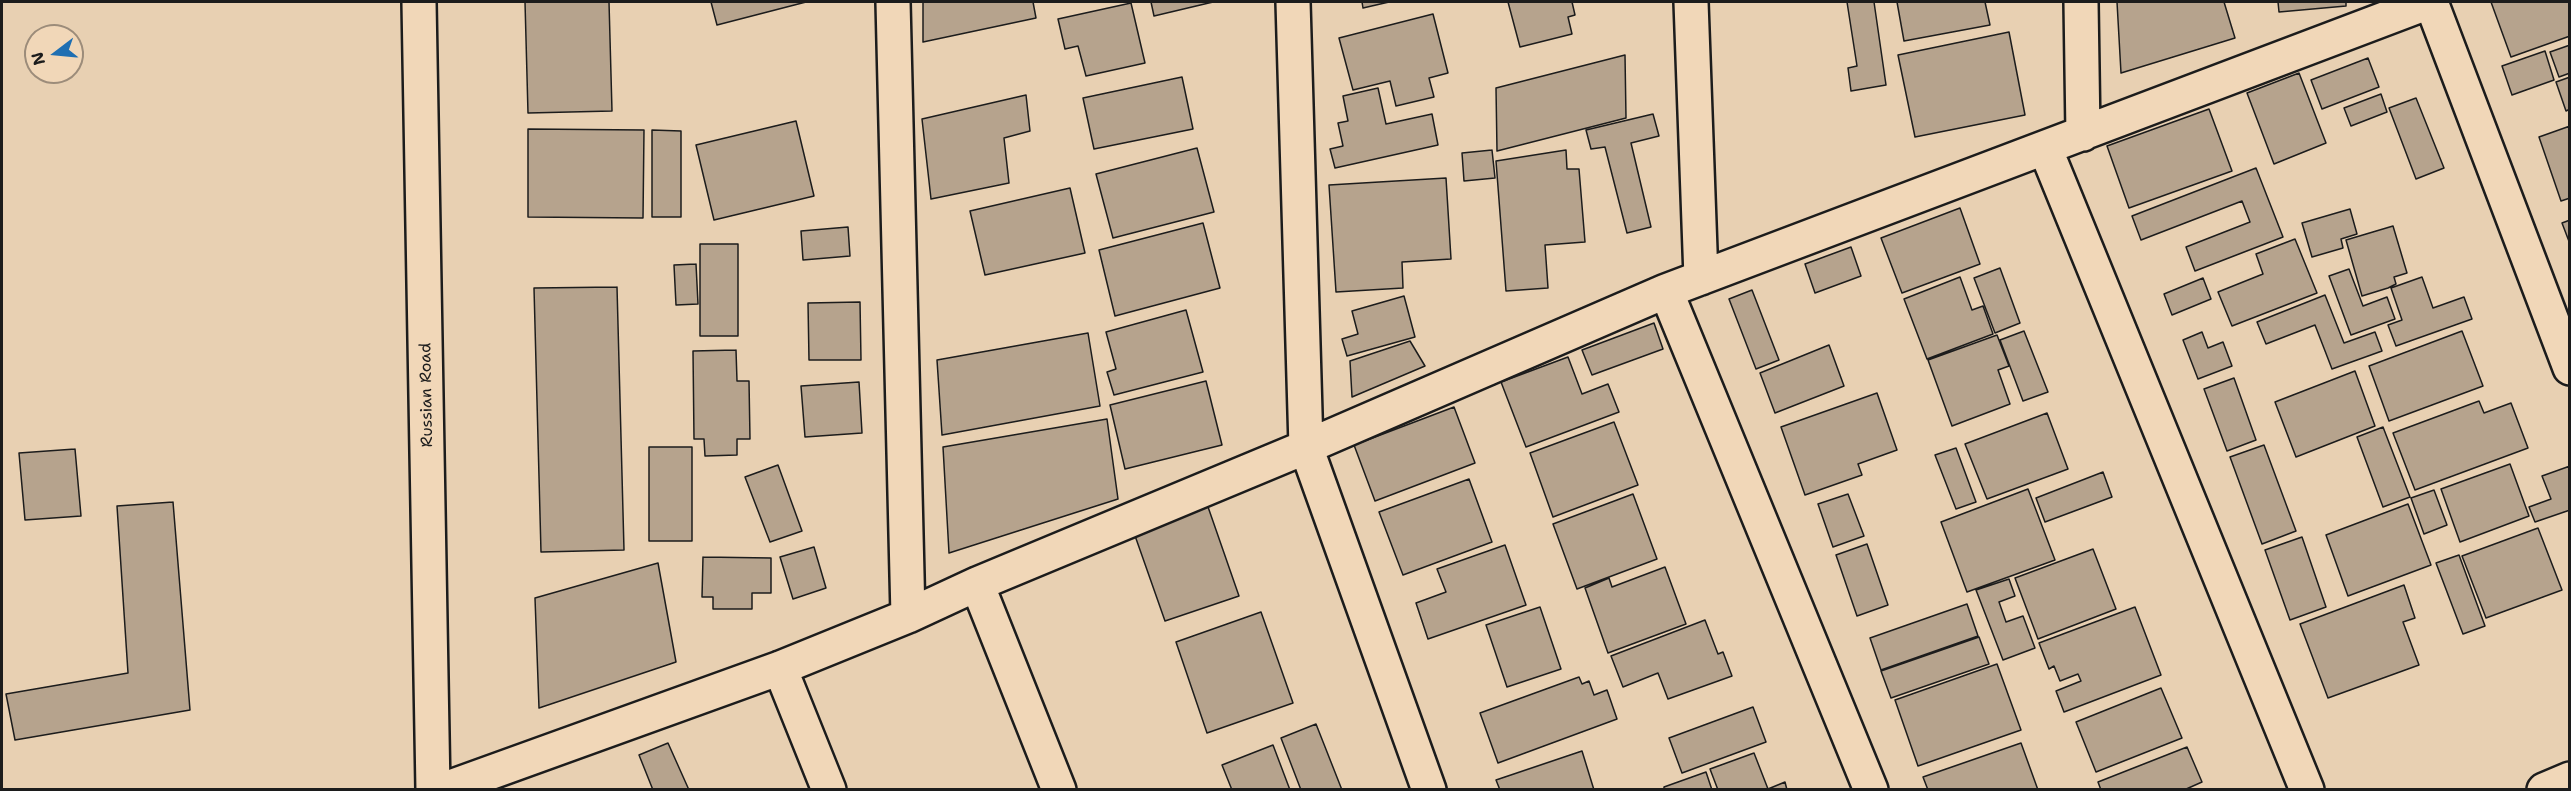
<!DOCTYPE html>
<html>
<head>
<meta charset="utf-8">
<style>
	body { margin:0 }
	#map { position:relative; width:2571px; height:791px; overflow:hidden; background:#e8d0b2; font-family:"Shantell Sans",sans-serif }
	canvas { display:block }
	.frame { position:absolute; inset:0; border:3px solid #1c1c1c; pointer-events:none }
	.north { position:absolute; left:24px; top:24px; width:60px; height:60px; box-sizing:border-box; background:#f1d7b8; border:2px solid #9c8c7a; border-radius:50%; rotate:254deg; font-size:16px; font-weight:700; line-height:24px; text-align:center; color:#1c1c1c }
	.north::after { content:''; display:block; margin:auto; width:21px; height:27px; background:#1f6fb2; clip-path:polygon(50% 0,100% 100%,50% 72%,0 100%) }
</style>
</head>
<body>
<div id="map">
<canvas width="2571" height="791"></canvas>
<div class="frame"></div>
<div class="north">N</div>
</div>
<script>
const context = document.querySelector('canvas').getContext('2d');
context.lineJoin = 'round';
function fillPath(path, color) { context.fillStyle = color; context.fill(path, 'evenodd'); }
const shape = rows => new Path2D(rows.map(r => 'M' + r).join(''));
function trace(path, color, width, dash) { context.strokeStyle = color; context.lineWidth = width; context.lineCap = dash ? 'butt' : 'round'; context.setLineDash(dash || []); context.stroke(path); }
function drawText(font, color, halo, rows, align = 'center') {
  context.font = font + ' "Shantell Sans",sans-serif'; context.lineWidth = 4.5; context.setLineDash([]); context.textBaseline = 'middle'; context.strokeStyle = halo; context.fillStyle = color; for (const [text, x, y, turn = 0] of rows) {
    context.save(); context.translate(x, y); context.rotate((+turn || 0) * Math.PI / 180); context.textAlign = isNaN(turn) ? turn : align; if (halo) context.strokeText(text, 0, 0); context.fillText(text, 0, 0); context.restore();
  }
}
const building = shape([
	[525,2,609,2,612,111,528,113,525,2],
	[711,2,806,2,717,25,711,2],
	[923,2,1033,2,1036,18,923,42,923,2],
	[1151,2,1213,2,1154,16,1151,2],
	[1362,2,1389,2,1363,8,1362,2],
	[1508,2,1572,2,1575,15,1568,17,1572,34,1520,47,1508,2],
	[1847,2,1874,2,1886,85,1851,91,1848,68,1857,66,1847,2],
	[1897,2,1985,2,1990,25,1904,41,1897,2],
	[2117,2,2224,2,2235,38,2121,73,2117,2],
	[2278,2,2346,2,2346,6,2279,12,2278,2],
	[2491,2,2570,2,2570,36,2511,57,2491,2],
	[1131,3,1145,63,1086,76,1078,46,1065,49,1058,19,1131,3],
	[1433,14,1448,73,1429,78,1434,97,1396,106,1390,81,1353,90,1339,38,1433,14],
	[2009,32,2025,115,1915,137,1898,55,2009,32],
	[2570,45,2570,73,2559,77,2550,52,2570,45],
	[2545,51,2554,80,2512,95,2502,66,2545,51],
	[1625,55,1626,118,1497,151,1496,88,1625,55],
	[2368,58,2379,87,2322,109,2311,80,2368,58],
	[2299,73,2326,143,2274,164,2247,93,2299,73],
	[1182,77,1193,129,1094,149,1083,98,1182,77],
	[2570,77,2570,109,2566,111,2556,82,2570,77],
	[1378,88,1386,124,1432,114,1438,145,1335,168,1330,149,1343,146,1338,123,1348,121,1343,96,1378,88],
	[2381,94,2387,112,2351,126,2344,108,2381,94],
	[1026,95,1030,131,1004,138,1009,183,931,199,922,119,1026,95],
	[2416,98,2444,168,2416,179,2389,108,2416,98],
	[2209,109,2232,171,2129,208,2107,146,2209,109],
	[1653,114,1659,136,1631,143,1651,227,1627,233,1605,147,1591,149,1586,130,1653,114],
	[796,121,814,196,714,220,696,145,796,121],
	[2570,126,2570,198,2561,201,2539,137,2570,126],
	[528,129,644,130,643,218,528,217,528,129],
	[652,130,681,131,681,217,652,217,652,130],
	[1197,148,1214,212,1113,238,1096,174,1197,148],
	[1492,150,1495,178,1464,181,1462,153,1492,150],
	[1566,150,1567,169,1579,169,1585,242,1545,245,1548,288,1506,291,1496,161,1566,150],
	[2256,168,2283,237,2195,271,2186,247,2250,222,2242,201,2141,240,2132,216,2256,168],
	[1446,178,1451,259,1402,262,1403,288,1336,292,1329,185,1446,178],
	[1070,188,1085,253,985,275,970,211,1070,188],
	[1960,208,1980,264,1902,293,1881,238,1960,208],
	[2350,209,2357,234,2341,239,2343,248,2312,257,2302,223,2350,209],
	[2570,220,2570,244,2562,223,2570,220],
	[1203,223,1220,288,1115,316,1099,250,1203,223],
	[2393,226,2407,273,2394,277,2396,284,2388,288,2362,296,2346,240,2393,226],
	[848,227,850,256,803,260,801,231,848,227],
	[2295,239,2317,293,2232,326,2218,292,2263,274,2256,254,2295,239],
	[700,244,738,244,738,336,700,336,700,244],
	[1851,247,1861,276,1815,293,1805,264,1851,247],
	[696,264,698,304,676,305,674,265,696,264],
	[2000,268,2020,323,1995,333,1974,278,2000,268],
	[2349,269,2363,306,2387,297,2395,319,2351,335,2329,276,2349,269],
	[1960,277,1972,310,1983,306,1993,334,1927,359,1904,299,1960,277],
	[2422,277,2433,308,2464,297,2472,319,2396,346,2388,325,2402,320,2391,288,2422,277],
	[2203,278,2211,299,2172,315,2164,294,2203,278],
	[617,287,624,550,541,552,534,288,617,287],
	[1752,290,1779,360,1756,369,1729,299,1752,290],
	[2325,295,2344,343,2375,332,2382,351,2332,369,2315,325,2266,344,2257,322,2325,295],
	[1404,296,1415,337,1347,356,1342,339,1358,334,1352,311,1404,296],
	[860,302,861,360,809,360,808,303,860,302],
	[1186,310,1203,372,1114,395,1107,372,1116,369,1106,332,1186,310],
	[1654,323,1663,349,1592,375,1582,350,1654,323],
	[2024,331,2048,392,2023,401,2000,340,2024,331],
	[2462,331,2483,386,2389,421,2369,366,2462,331],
	[2202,332,2208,348,2223,342,2232,366,2198,379,2183,340,2202,332],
	[1088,333,1100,406,942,435,937,360,1088,333],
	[1997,335,2009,366,1998,370,2010,404,1952,426,1928,360,1997,335],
	[1410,341,1425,366,1352,397,1350,361,1410,341],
	[1829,345,1844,386,1775,413,1760,373,1829,345],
	[736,350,737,381,749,381,750,439,737,439,737,455,705,456,704,439,694,439,693,351,736,350],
	[1568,357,1582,394,1608,384,1619,412,1526,447,1501,382,1568,357],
	[2355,371,2375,426,2296,457,2275,402,2355,371],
	[2234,378,2256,440,2227,451,2204,389,2234,378],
	[1206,381,1222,445,1125,469,1110,405,1206,381],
	[859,382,862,433,805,437,801,386,859,382],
	[1877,393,1897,450,1858,464,1862,475,1805,495,1781,427,1877,393],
	[2479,401,2484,413,2511,403,2528,448,2415,490,2393,433,2479,401],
	[1454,407,1475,463,1375,501,1354,445,1454,407],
	[2047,413,2068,469,1987,499,1965,444,2047,413],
	[1107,419,1118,499,949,553,943,447,1107,419],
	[1614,422,1638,485,1553,517,1530,453,1614,422],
	[2383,427,2410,497,2383,507,2357,437,2383,427],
	[2264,445,2296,531,2262,544,2230,457,2264,445],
	[649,447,692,447,692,541,649,541,649,447],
	[1956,448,1976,502,1956,509,1935,455,1956,448],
	[75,449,81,516,25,520,19,453,75,449],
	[2510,464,2529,516,2460,542,2441,489,2510,464],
	[778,465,802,531,770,542,745,477,778,465],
	[2570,466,2570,510,2535,522,2529,507,2551,499,2542,476,2570,466],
	[2103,472,2112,497,2045,522,2036,498,2103,472],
	[1469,479,1492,542,1403,575,1379,512,1469,479],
	[2028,489,2055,560,1967,592,1941,522,2028,489],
	[2434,490,2447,525,2424,534,2411,498,2434,490],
	[1633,494,1657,559,1577,589,1553,524,1633,494],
	[1848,494,1864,536,1833,547,1818,504,1848,494],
	[173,502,190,710,15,740,6,694,128,673,117,506,173,502],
	[1207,504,1239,596,1165,621,1133,530,1207,504],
	[2408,504,2431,565,2348,596,2326,535,2408,504],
	[2538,528,2562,590,2486,618,2462,556,2538,528],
	[2302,537,2326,607,2290,620,2265,550,2302,537],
	[1867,544,1888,605,1857,616,1836,555,1867,544],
	[1505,545,1526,605,1428,639,1416,603,1446,592,1437,569,1505,545],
	[814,547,826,588,793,599,780,557,814,547],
	[2093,549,2116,609,2038,639,2015,578,2093,549],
	[2459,555,2485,626,2463,634,2436,563,2459,555],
	[703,557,771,558,771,593,752,593,752,609,713,609,713,597,702,597,703,557],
	[658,563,676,662,539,708,535,598,658,563],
	[1665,567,1686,624,1608,653,1585,588,1609,578,1612,587,1665,567],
	[2009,579,2015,596,1999,602,2006,622,2023,616,2035,648,2003,660,1976,590,2009,579],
	[2404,585,2415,618,2403,622,2419,665,2328,698,2300,624,2404,585],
	[1967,604,1978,636,1881,670,1870,638,1967,604],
	[1540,607,1561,669,1507,687,1486,625,1540,607],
	[2135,607,2161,675,2064,712,2056,691,2081,681,2078,674,2060,681,2054,666,2049,669,2039,643,2135,607],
	[1261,612,1293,703,1207,733,1176,642,1261,612],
	[1705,620,1718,654,1723,652,1732,676,1668,699,1658,673,1623,687,1611,656,1705,620],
	[1979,637,1989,664,1891,698,1881,671,1979,637],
	[1997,664,2021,730,1918,766,1895,700,1997,664],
	[1579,677,1582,684,1589,681,1594,695,1607,690,1617,719,1498,763,1480,713,1579,677],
	[2161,688,2182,738,2096,772,2076,722,2161,688],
	[1753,707,1766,742,1682,773,1669,738,1753,707],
	[1316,724,1342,790,1301,790,1281,738,1316,724],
	[668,743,689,790,653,790,639,755,668,743],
	[2021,743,2038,790,1928,790,1923,777,2021,743],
	[1273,745,1290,790,1232,790,1222,765,1273,745],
	[2187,747,2202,782,2184,790,2101,790,2098,782,2187,747],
	[1582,751,1594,790,1500,790,1496,780,1582,751],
	[1754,753,1768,789,1785,782,1787,790,1718,790,1710,769,1754,753],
	[1706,772,1712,790,1664,790,1664,787,1706,772]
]);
fillPath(building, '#b6a38d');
trace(building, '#1c1c1c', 1.5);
const street = shape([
	[893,2,908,616],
	[1293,2,1306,447,1429,790],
	[1691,2,1701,278],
	[2081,2,2083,134],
	[2431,2,2570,368],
	[2045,148,2307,790],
	[1666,291,1871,790],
	[977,584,1059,790],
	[780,668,829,790],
	[442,790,780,668,908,616,977,584,1306,447,1666,291,2429,2]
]);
const secondary = shape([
	[419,2,433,790],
	[2544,790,2570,779]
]);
trace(street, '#1c1c1c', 38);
trace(secondary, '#1c1c1c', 38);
trace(street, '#f1d7b8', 33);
trace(secondary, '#f1d7b8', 33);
drawText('16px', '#1c1c1c', '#f1d7b8', [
	["Russian Road",427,395,-91]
]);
</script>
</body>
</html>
